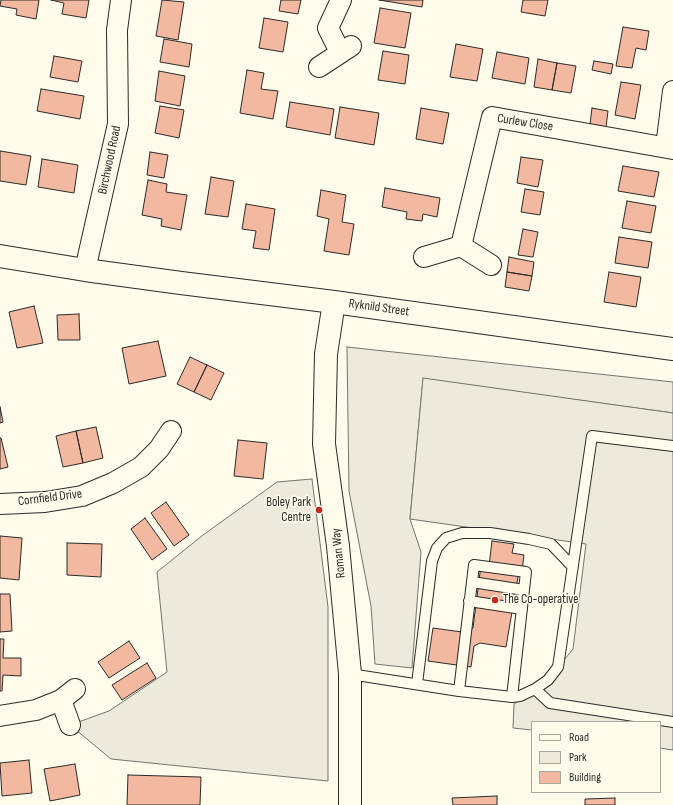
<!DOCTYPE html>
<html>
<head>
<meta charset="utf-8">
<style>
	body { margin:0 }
	#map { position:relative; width:673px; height:805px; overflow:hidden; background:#fdfbea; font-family:"Sofia Sans Condensed",sans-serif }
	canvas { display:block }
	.legend { position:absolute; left:531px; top:721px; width:130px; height:72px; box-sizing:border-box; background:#fdfbea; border:1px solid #a9a89e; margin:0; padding:5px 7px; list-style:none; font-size:12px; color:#2b2b2b }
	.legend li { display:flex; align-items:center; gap:8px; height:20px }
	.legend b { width:20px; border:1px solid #a9a89e }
</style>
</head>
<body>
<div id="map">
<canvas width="673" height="805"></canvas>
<ul class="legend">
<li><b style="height:5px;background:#fdfbea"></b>Road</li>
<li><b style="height:11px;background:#ecebdb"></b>Park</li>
<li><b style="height:11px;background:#f2b8a0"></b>Building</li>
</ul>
</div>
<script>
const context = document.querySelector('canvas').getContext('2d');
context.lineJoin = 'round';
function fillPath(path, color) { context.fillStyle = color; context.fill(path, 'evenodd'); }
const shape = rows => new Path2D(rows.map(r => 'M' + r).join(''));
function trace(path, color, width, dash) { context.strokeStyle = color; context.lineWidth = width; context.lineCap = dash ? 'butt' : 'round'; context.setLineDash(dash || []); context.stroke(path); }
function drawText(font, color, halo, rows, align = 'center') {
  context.font = font + ' "Sofia Sans Condensed",sans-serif'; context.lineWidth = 3; context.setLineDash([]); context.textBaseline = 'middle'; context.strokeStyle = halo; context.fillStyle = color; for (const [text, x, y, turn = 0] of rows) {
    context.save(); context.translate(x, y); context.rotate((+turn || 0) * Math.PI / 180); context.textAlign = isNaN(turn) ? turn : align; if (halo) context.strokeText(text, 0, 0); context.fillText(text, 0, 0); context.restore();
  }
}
const green = shape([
	[347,347,673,382,673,413,423,379,410,519,421,552,412,668,375,664,371,606,349,491,347,347],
	[312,479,328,607,328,781,111,759,70,725,109,711,167,672,157,572,203,535,277,482,312,479]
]);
fillPath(green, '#ecebdb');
trace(green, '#74746e', 1);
const parking = shape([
	[423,378,673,413,673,750,660,748,660,722,532,722,532,730,513,728,514,704,548,680,573,649,586,544,410,519,423,378]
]);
fillPath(parking, '#eceadb');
trace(parking, '#74746e', 1);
const building = shape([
	[1,0,39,0,36,19,16,15,17,9,0,6,1,0],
	[51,0,89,0,86,18,62,14,64,3,51,0],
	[162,0,184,2,178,40,156,36,162,0],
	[281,0,301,0,298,14,279,11,281,0],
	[379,0,423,0,422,7,379,0],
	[523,0,548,0,545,16,521,12,523,0],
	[380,8,411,13,405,48,374,43,380,8],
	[264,18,288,22,283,52,259,48,264,18],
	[623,27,649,31,646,50,636,48,632,68,616,66,623,27],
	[164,39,192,44,189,67,160,62,164,39],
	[456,44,483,49,477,81,450,77,456,44],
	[383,51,409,55,405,84,378,80,383,51],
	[497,52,529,58,525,84,492,78,497,52],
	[54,56,82,61,78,82,50,77,54,56],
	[538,59,557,63,552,90,534,87,538,59],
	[594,61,613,64,611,74,592,70,594,61],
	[557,63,576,66,571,93,552,90,557,63],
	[247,70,264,73,261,89,278,91,273,119,240,113,247,70],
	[159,71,185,76,180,106,155,101,159,71],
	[621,82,641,85,635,119,615,115,621,82],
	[41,89,84,96,80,119,37,111,41,89],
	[290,102,334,109,330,135,286,127,290,102],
	[160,106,184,110,179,138,155,133,160,106],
	[340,107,379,113,374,145,335,138,340,107],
	[421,108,449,113,443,144,416,139,421,108],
	[592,108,608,111,606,127,590,124,592,108],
	[0,151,31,156,26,185,0,181,0,151],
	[150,152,168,155,164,178,147,175,150,152],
	[521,157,543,160,538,187,517,183,521,157],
	[42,159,78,165,74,193,38,187,42,159],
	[623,166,659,172,654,197,618,191,623,166],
	[211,177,234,181,228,217,205,214,211,177],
	[148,180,167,184,166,192,187,195,181,230,161,226,162,219,142,215,148,180],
	[385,188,440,198,437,217,423,214,422,221,406,219,407,212,382,207,385,188],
	[525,189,544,192,540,215,521,212,525,189],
	[321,190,346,195,342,222,354,224,349,255,324,251,329,219,317,216,321,190],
	[627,201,656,206,651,233,622,228,627,201],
	[246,204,275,209,269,250,253,248,256,231,242,229,246,204],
	[523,229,538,232,533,257,518,255,523,229],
	[619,237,652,242,648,268,615,263,619,237],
	[509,257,534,262,532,276,507,272,509,257],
	[507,272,532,276,529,291,505,287,507,272],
	[609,272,641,277,636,307,604,302,609,272],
	[34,306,43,343,17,348,9,312,34,306],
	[79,314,80,340,58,340,57,315,79,314],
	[158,341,166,376,129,384,122,348,158,341],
	[190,357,207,365,194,392,177,384,190,357],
	[207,365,224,373,211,400,194,392,207,365],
	[0,407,3,422,0,423,0,407],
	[96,427,103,458,83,463,76,431,96,427],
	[76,431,83,463,63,467,56,436,76,431],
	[0,438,1,438,8,467,0,469,0,438],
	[238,440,267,443,263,479,234,476,238,440],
	[166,502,189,535,174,546,151,513,166,502],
	[145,518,167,549,152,560,131,529,145,518],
	[0,536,22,538,19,580,0,578,0,536],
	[492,541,514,544,512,553,524,555,522,571,489,566,492,541],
	[67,543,102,544,101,577,67,575,67,543],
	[481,565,519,571,506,647,480,643,474,646,471,667,428,661,433,628,462,632,473,628,481,565],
	[0,594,10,594,12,631,0,632,0,594],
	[0,639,4,639,3,658,21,658,21,676,3,675,2,691,0,691,0,639],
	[129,641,140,658,109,678,98,662,129,641],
	[147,663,156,678,122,700,112,685,147,663],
	[29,760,32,793,2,796,0,763,29,760],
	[75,764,80,795,50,801,44,769,75,764],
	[128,775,201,777,200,805,127,805,128,775],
	[497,796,497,805,453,805,452,798,497,796],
	[615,798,615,805,585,805,585,799,615,798]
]);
fillPath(building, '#f2b8a0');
trace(building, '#2b2b2b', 1);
const lane = shape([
	[472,582,524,590],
	[469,601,522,609],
	[350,674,459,691,512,697,520,696,535,689,548,680,558,667,592,436,673,446],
	[417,684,432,561,437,548,446,538,462,533,490,533,529,539,551,544,572,566],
	[535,689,550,703,673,722],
	[459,691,474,565,526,572,512,697]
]);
const street = shape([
	[340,52,328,28,341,0],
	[319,67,351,46],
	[666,147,673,91],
	[461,246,492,117,673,149],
	[424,257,461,246,491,265],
	[85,270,118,124,117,30,121,0],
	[0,504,45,502,82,496,113,483,141,467,159,449,171,431],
	[61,700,70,725],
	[0,716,36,710,61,700,75,689]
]);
const secondary = shape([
	[0,256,85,270,181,283,334,302,673,349],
	[334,302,326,354,324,444,338,546,350,674,350,805]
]);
trace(lane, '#2b2b2b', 12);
trace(street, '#2b2b2b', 22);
trace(secondary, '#2b2b2b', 24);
trace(lane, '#fdfbea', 10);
trace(street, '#fdfbea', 20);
trace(secondary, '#fdfbea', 22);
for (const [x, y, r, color] of [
	[319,510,4,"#c62828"],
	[495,600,4,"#c62828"]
]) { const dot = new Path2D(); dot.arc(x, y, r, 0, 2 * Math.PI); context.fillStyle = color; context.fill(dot); trace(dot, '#fdfbea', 1.5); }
drawText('13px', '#2b2b2b', '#fdfbea', [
	["Curlew Close",525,123,9],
	["Birchwood Road",110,160,-78],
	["Ryknild Street",379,308,8],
	["Cornfield Drive",50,498,-7],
	["Roman Way",339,553,-96]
]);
drawText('13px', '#2b2b2b', '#fdfbea', [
	["Boley Park",311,503],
	["Centre",311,518],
	["The Co-operative",503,600,"left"]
], 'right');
</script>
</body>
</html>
